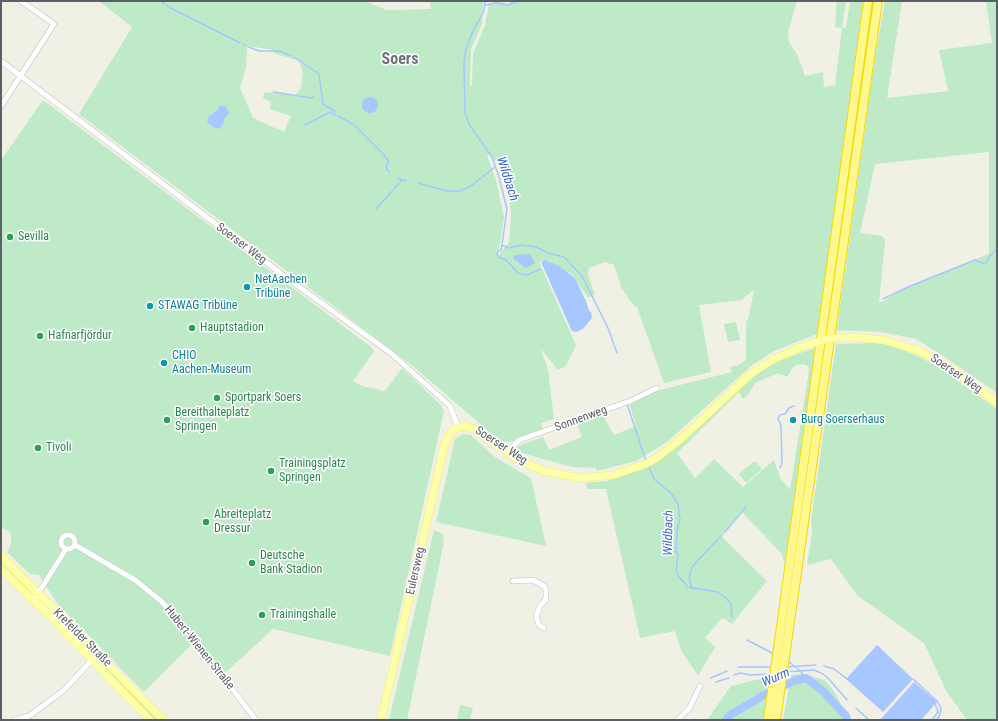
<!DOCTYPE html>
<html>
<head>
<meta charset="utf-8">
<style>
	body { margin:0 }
	#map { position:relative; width:998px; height:721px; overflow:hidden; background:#f0f0e4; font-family:"Roboto Condensed",sans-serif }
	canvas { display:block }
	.frame { position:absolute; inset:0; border:2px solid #5c5f67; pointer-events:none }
</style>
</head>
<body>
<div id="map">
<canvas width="998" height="721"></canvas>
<div class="frame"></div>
</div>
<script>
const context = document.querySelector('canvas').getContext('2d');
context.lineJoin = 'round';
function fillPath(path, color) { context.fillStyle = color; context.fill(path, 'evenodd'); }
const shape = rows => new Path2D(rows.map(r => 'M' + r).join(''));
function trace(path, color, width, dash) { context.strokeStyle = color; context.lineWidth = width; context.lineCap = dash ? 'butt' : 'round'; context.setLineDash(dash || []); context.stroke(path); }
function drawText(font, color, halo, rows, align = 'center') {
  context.font = font + ' "Roboto Condensed",sans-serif'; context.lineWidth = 3; context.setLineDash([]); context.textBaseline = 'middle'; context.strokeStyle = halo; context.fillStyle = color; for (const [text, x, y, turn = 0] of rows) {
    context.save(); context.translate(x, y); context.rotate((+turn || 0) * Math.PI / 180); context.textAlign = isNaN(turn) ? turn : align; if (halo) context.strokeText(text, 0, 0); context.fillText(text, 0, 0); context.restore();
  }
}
fillPath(shape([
	[99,1,364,1,387,10,431,9,430,1,483,1,482,24,471,49,470,86,472,86,473,54,485,25,489,4,499,1,507,4,511,1,797,1,788,32,789,42,798,56,805,76,823,72,824,87,835,85,842,28,835,27,837,1,846,1,842,27,846,28,850,1,863,1,817,334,774,351,752,365,667,442,636,461,597,471,596,468,572,467,518,452,516,451,518,446,543,437,549,450,582,437,577,423,602,414,614,435,636,426,629,403,656,391,732,372,730,367,738,365,746,360,746,323,749,316,754,290,741,300,699,305,711,372,664,383,637,307,634,306,622,289,614,265,605,262,589,268,588,275,595,294,588,298,573,275,550,262,545,260,539,262,576,345,566,366,558,370,541,349,548,370,554,419,541,423,543,430,510,442,500,441,414,367,79,114,132,27],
	[249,46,273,50,274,53,299,61,303,73,301,88,295,96,274,92,264,93,263,98,271,102,270,109,291,116,284,132,253,118,240,88,246,68,247,48],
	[491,154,494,161,498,160,510,201,511,220,509,242,498,256,504,217,496,180,487,155],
	[885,1,902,1,887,98,948,91,939,50,992,43,986,1,997,1,997,393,942,355,916,339,882,332,837,330,874,64],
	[989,152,989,254,908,286,884,301,879,302,885,240,882,236,860,233,875,164],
	[43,100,371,347,374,351,353,381,362,386,385,391,402,368,441,405,444,411,390,656,273,629,225,673,197,639,144,692,57,603,39,575,30,574,7,552,11,544,11,533,1,527,1,160],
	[736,322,740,340,728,342,724,324],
	[875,343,890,345,920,357,938,367,997,409,997,720,967,720,947,692,924,643,858,596,831,559,807,565,812,533,811,521,836,344],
	[815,348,785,561,783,561,782,554,741,511,722,537,767,581,732,624,722,618,705,638,715,647,698,676,681,650,675,631,640,638,606,489,587,489,586,483,607,481,649,467,673,450,724,402,762,370,780,360],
	[803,364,808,366,809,371,790,490,780,478,774,460,743,487,714,459,695,478,677,453,739,392,743,399,748,395,755,383,778,373,787,377,794,366],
	[462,434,471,435,496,458,531,478,546,546,436,522,455,439],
	[753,462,756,462,762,469,746,483,739,474],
	[434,530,443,534,444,542,407,720,389,720],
	[45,605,160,720,155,720,44,607],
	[802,674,825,680,834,691,849,720,783,720,791,675],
	[768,677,763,720,707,720,731,686],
	[460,705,473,708,470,720,457,720]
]), '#beeac7');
fillPath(shape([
	'362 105a8 8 0 1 1 16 0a8 8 0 1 1-16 0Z',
	[219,105,226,107,229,114,224,119,223,124,219,129,213,127,207,122,209,116,218,110],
	[530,254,535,263,526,268,513,258,515,255],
	[545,260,559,266,575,278,586,301,589,311,591,312,592,318,583,329,576,332,572,331,541,262],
	[877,645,913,679,883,712,846,679],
	[914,682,937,702,921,720,880,720]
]), '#a6c7ff');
trace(shape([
	[162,1,164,4],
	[485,1,484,11,473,31,466,49,464,61,465,112,469,124,492,157,499,177,507,209,502,245,508,248,522,245,536,247,548,253,564,257,582,276,608,328,617,353],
	[486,5,496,3,508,5,520,1],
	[167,6,240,43],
	[243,44,246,46],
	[249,47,259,51,280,51,291,56],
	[294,57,319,74,323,104,334,111,335,115],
	[274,92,311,98,313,97],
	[338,116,353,124,384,155,389,162,386,166,387,170,390,172],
	[305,125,330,112,333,114],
	[398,178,406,181],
	[418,183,447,191,461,191,471,186,495,167],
	[376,209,402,180],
	[502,245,501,250,497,253,498,257,506,260,518,273,526,275,541,269],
	[883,299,908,287,975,260,985,264,987,262,989,257,996,250,997,235],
	[627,404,646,461],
	[648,465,654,479,671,493,678,504,680,520,677,530,676,551,678,554,676,570,679,577,688,587,718,592,725,597,731,604,732,618],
	[780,468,782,462,781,426,778,418,780,415,785,414,789,408,794,406],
	[725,532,746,507],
	[692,589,689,577,692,567,721,536],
	[747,640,774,654],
	[788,661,800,671,806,678],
	[824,666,834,669,847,679],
	[738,667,772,667],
	[786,667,816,665],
	[785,672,814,670,821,673,827,677,847,700],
	[734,675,740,673,750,675,771,674],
	[711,678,727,671],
	[913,679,937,701,941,708,939,717,936,720],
	[716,682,729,678],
	[856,708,869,720],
	[932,720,938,712,935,704]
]), '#a6c7ff', 1.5);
trace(shape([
	[726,720,730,715,764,695,796,680,806,678,823,691,846,716,847,720]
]), '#a6c7ff', 8);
const minor = shape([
	[1,61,291,281,392,354,450,406,458,427],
	[1,106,54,24,21,1],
	[506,453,519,440,630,401,657,388],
	'61 542a7 7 0 1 1 14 0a7 7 0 1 1-14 0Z',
	[75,545,135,580,161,601,186,629,256,720],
	[513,581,533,580,544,586,546,590,546,599,540,606,536,616,539,625,544,628],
	[34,600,66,549],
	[15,720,29,716,63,691,92,660],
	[678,720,690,707,700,686]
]);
const major = shape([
	[853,337,883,340,920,351,955,371,997,403],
	[1,556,163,720],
	[1,569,50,616,150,720],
	[381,720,445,443,452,431,458,427,465,426,474,429,515,458,543,471,580,478,614,475,646,464,658,457,680,440,752,373,772,360,806,345]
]);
const highway = shape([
	[768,720,868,1],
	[776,720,878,1]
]);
trace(minor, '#bec0c7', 6);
trace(major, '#fff04f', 8);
trace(highway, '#f5d800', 10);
trace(minor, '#fff', 5);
trace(major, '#fcffab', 7);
trace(highway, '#fff88d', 8);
const majorBridge = shape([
	[806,345,828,339,853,337]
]);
trace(majorBridge, '#fff04f', 8, []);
trace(majorBridge, '#fcffab', 7);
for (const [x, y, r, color] of [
	[10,237,4,"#2e9e5b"],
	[247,287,4,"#0f9aa8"],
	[150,306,4,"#0f9aa8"],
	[192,328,4,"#2e9e5b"],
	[40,336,4,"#2e9e5b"],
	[164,363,4,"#0f9aa8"],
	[217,398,4,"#2e9e5b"],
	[167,420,4,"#2e9e5b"],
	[793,420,4,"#0f9aa8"],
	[38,448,4,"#2e9e5b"],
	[271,471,4,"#2e9e5b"],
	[206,522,4,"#2e9e5b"],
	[252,563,4,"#2e9e5b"],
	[262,615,4,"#2e9e5b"]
]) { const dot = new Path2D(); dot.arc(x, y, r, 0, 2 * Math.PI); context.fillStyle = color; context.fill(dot); trace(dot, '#fff', 1.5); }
drawText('12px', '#27864d', '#fff', [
	["Sevilla",18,237],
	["Hauptstadion",200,328],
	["Hafnarfjördur",48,336],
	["Sportpark Soers",225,398],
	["Bereithalteplatz",175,413],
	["Springen",175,427],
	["Tivoli",46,448],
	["Trainingsplatz",279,464],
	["Springen",279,478],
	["Abreiteplatz",214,515],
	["Dressur",214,529],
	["Deutsche",260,556],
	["Bank Stadion",260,570],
	["Trainingshalle",270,615]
], 'left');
drawText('12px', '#5c5f67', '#fff', [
	["Soerser Weg",241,244,37],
	["Soerser Weg",956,374,34],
	["Sonnenweg",581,419,-20],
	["Soerser Weg",501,446,33],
	["Eulersweg",416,571,-77],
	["Krefelder Straße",82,638,45],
	["Hubert-Wienen-Straße",199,648,51]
]);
drawText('12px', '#0d838f', '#fff', [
	["NetAachen",255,280],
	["Tribüne",255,294],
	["STAWAG Tribüne",158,306],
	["CHIO",172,356],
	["Aachen-Museum",172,370],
	["Burg Soerserhaus",801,420]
], 'left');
drawText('italic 13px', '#3b66d0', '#fff', [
	["Wildbach",507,179,72],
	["Wildbach",669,533,-89],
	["Wurm",776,678,-23]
]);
drawText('bold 16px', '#6d7179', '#fff', [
	["Soers",400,60]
]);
</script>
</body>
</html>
